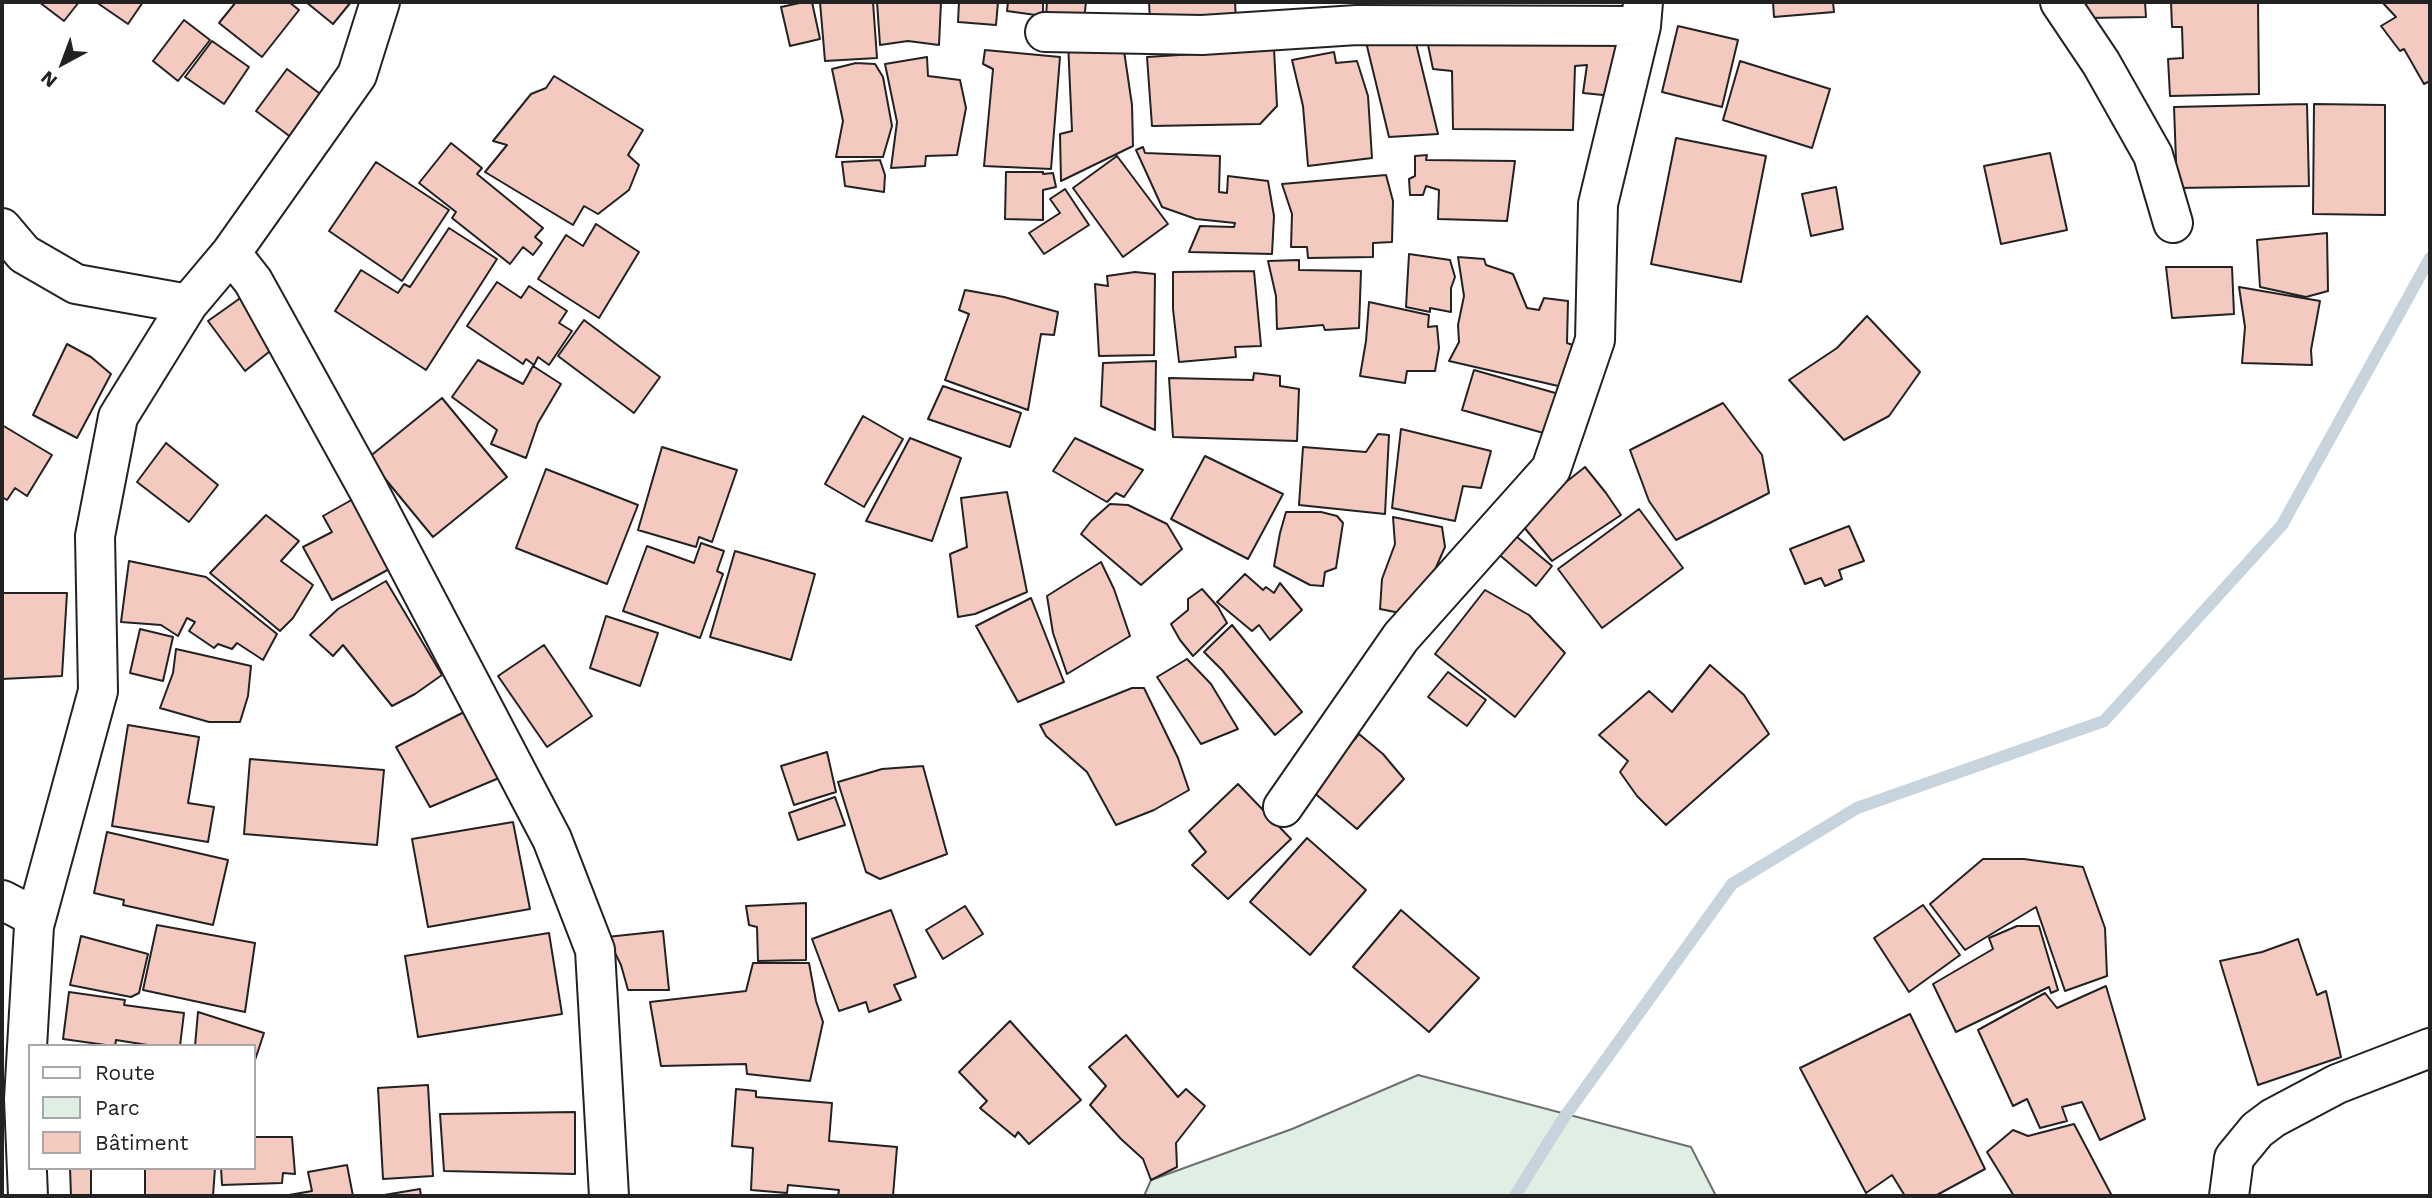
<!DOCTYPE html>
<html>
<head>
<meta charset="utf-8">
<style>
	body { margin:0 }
	#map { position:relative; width:2432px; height:1198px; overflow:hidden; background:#fff; font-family:"Work Sans",sans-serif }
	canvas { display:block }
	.frame { position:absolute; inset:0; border:4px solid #222; pointer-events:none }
	.legend { position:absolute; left:28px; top:1044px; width:228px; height:126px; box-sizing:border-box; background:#fff; border:2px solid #a7a7a7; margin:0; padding:9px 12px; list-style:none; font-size:21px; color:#222 }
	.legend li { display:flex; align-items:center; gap:14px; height:35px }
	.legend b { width:35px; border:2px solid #a7a7a7 }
	.north { position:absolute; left:28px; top:28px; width:70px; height:70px; -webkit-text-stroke:5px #fff; paint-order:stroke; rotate:221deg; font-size:19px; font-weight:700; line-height:28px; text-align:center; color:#222 }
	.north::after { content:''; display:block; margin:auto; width:24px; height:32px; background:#222; clip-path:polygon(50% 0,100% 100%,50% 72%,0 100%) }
</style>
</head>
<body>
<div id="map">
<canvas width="2432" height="1198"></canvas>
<div class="frame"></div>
<ul class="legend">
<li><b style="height:9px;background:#fff"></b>Route</li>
<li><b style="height:19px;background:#e0efe3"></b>Parc</li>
<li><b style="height:19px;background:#f3c9c0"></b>Bâtiment</li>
</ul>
<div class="north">N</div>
</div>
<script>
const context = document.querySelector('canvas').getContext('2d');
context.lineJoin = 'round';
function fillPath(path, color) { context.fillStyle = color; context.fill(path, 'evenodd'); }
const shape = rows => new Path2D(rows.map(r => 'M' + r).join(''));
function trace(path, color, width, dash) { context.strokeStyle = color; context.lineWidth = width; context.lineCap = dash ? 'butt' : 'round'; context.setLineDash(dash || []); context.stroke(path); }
const green = shape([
	[1418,1075,1691,1147,1716,1196,1144,1196,1151,1180,1292,1129,1418,1075]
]);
fillPath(green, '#e0efe3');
trace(green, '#6f6f6f', 2);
trace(shape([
	[1515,1196,1563,1119,1732,884,1857,808,2104,721,2282,525,2430,258]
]), '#c7d3dd', 12);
const building = shape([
	[39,2,79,2,64,21,39,2],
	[96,2,143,2,128,24,96,2],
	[236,2,289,2,299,10,262,57,219,23,236,2],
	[306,2,351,2,333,24,306,2],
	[804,2,812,2,820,39,790,46,781,7,804,2],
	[820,2,873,2,877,58,825,61,820,2],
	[877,2,941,2,939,45,908,41,880,45,877,2],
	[959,2,998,2,996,25,958,22,959,2],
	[1008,2,1043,2,1043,16,1007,11,1008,2],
	[1047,2,1086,2,1084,20,1046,16,1047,2],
	[1149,2,1235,2,1236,20,1150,21,1149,2],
	[1773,2,1833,2,1834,12,1774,17,1773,2],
	[2086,2,2145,2,2146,17,2087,18,2086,2],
	[2171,2,2258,2,2259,94,2170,96,2168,59,2183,58,2182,27,2172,27,2171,2],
	[2382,2,2430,2,2430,81,2424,84,2404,49,2400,51,2381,26,2396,17,2382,2],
	[184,20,210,40,178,81,153,61,184,20],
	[1678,26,1738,40,1722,107,1662,92,1678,26],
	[1413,31,1438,134,1389,137,1366,42,1413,31],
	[1626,35,1613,96,1583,93,1587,65,1575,66,1573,130,1453,129,1452,71,1433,69,1427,40,1626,35],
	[212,41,249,67,224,104,185,77,212,41],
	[1068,42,1123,44,1132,105,1133,146,1061,181,1060,134,1072,131,1068,42],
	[1274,49,1277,106,1260,124,1152,126,1147,57,1274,49],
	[985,50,1060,57,1051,169,984,166,993,69,983,64,985,50],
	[1334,52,1336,63,1357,61,1368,96,1372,158,1308,166,1303,106,1292,60,1334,52],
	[927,57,928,76,960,80,966,108,957,155,926,156,925,166,891,168,897,122,885,64,927,57],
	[1740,61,1830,89,1812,148,1723,120,1740,61],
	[856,63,875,64,883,77,892,126,883,157,836,157,843,121,832,69,856,63],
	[287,69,327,99,296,141,256,111,287,69],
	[554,76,643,130,628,155,639,165,629,190,598,214,584,206,573,225,485,172,507,145,493,141,531,94,546,88,554,76],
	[2307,104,2309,186,2177,188,2174,107,2307,104],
	[2314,104,2385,105,2385,215,2313,214,2314,104],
	[1676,138,1766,156,1741,282,1651,264,1676,138],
	[451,143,482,168,477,174,543,228,535,237,542,243,533,255,523,247,510,264,452,218,456,212,419,183,451,143],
	[1143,147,1145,153,1220,156,1219,192,1227,193,1228,176,1268,181,1274,216,1272,254,1189,252,1200,226,1234,227,1235,223,1196,219,1162,207,1136,150,1143,147],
	[2050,153,2067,230,2001,244,1984,166,2050,153],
	[1427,155,1426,160,1515,161,1507,221,1438,219,1439,190,1426,186,1423,195,1410,195,1409,179,1415,176,1415,156,1427,155],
	[1117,156,1168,224,1123,257,1073,188,1117,156],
	[880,160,885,175,884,192,845,186,842,162,880,160],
	[376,162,449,210,402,281,329,231,376,162],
	[1006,172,1043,172,1043,174,1053,173,1056,187,1043,190,1043,220,1005,219,1006,172],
	[1386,175,1393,201,1392,242,1373,243,1373,257,1308,258,1307,247,1291,247,1292,214,1282,184,1386,175],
	[1836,187,1843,229,1811,236,1802,194,1836,187],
	[1065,189,1089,225,1044,254,1029,233,1060,213,1050,199,1065,189],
	[596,224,639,252,599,318,538,279,566,235,583,246,596,224],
	[449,228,497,259,426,370,335,311,361,270,398,293,404,284,410,287,449,228],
	[2327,233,2328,291,2306,297,2260,287,2257,240,2327,233],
	[1409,254,1450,260,1455,277,1451,288,1451,312,1430,308,1430,312,1406,307,1409,254],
	[1458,257,1484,259,1486,265,1513,274,1527,308,1539,310,1544,298,1568,301,1567,343,1579,347,1567,388,1449,361,1459,342,1458,325,1464,296,1458,257],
	[1299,260,1299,270,1361,271,1359,328,1325,330,1323,325,1277,329,1276,296,1268,261,1299,260],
	[2166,267,2232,267,2234,314,2172,318,2166,267],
	[1254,271,1261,346,1235,347,1236,357,1179,362,1173,309,1173,272,1254,271],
	[1135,272,1155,274,1154,355,1099,356,1095,284,1108,286,1107,276,1135,272],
	[497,282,521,298,529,286,567,311,559,323,572,331,549,365,538,357,534,365,526,359,523,364,467,326,497,282],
	[2239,287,2320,301,2311,350,2312,365,2242,363,2245,327,2239,287],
	[965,290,1004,297,1058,312,1054,335,1041,334,1028,410,945,380,969,314,959,310,965,290],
	[246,294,274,348,245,371,208,321,246,294],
	[1369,302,1429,315,1428,327,1437,326,1439,348,1435,371,1407,371,1405,383,1360,376,1366,341,1369,302],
	[1867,316,1920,372,1889,416,1844,440,1789,380,1837,348,1867,316],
	[584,320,660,377,634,413,558,356,584,320],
	[67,344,91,357,111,374,77,438,33,415,67,344],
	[478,360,523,384,533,366,561,384,538,423,526,458,491,444,497,430,452,397,478,360],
	[1156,361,1155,430,1101,406,1103,363,1156,361],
	[1474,370,1566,396,1554,436,1462,410,1474,370],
	[1254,373,1280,376,1280,386,1299,389,1297,441,1173,437,1169,378,1253,380,1254,373],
	[943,386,1021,413,1010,447,928,419,943,386],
	[442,398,507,477,433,537,368,458,442,398],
	[1723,403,1762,455,1769,493,1676,540,1649,501,1630,450,1723,403],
	[863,416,903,439,864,507,825,484,863,416],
	[2,425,52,455,27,496,15,488,7,500,2,497,2,425],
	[1401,429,1491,451,1481,488,1463,486,1455,521,1392,508,1401,429],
	[1378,434,1389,435,1385,514,1299,505,1303,447,1366,452,1378,434],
	[910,438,961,458,932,541,866,521,910,438],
	[1075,438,1143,470,1124,497,1116,493,1107,502,1053,471,1075,438],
	[166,443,218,485,189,522,137,482,166,443],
	[662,447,737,470,712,542,699,537,696,547,638,530,662,447],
	[1205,456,1283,494,1248,559,1171,519,1205,456],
	[1585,467,1606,493,1621,515,1552,561,1518,520,1585,467],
	[546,469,638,505,607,584,516,548,546,469],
	[1007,492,1027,592,975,614,958,617,950,554,967,547,961,498,1007,492],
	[355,498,393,567,332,600,303,547,332,532,323,516,355,498],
	[1110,504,1128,505,1167,524,1182,549,1141,585,1081,534,1091,521,1110,504],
	[1639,509,1683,568,1602,628,1558,569,1639,509],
	[1286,512,1321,512,1337,516,1343,523,1336,568,1325,572,1323,586,1310,585,1274,566,1280,533,1286,512],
	[266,515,299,541,281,561,313,585,293,618,280,631,210,573,266,515],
	[1393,517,1442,527,1445,547,1434,572,1405,614,1380,609,1382,579,1395,544,1393,517],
	[1849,526,1864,561,1839,570,1842,579,1825,586,1821,578,1805,584,1790,549,1849,526],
	[1505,527,1552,566,1536,586,1489,546,1505,527],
	[701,543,724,551,717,571,723,574,700,638,623,611,647,546,694,563,701,543],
	[735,551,815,574,791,660,710,637,735,551],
	[129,561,206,577,277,634,263,660,237,643,232,649,218,644,214,648,189,631,195,622,187,618,178,636,161,625,121,622,129,561],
	[1101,562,1114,589,1130,636,1067,674,1053,633,1047,596,1101,562],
	[1245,574,1263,590,1266,587,1274,593,1280,583,1302,610,1270,640,1259,625,1252,631,1217,602,1245,574],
	[386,581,442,675,415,694,392,706,343,645,333,656,310,635,338,609,386,581],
	[1202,589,1218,607,1227,623,1193,656,1180,640,1171,624,1188,610,1188,599,1202,589],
	[1485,590,1529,615,1565,653,1515,717,1435,654,1485,590],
	[2,593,67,593,62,676,2,679,2,593],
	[1031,598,1064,682,1018,702,976,626,1031,598],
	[606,616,658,633,640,686,590,668,606,616],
	[1232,625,1302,712,1275,735,1222,670,1204,652,1232,625],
	[140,629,173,637,163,681,130,673,140,629],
	[544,645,592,716,547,747,498,676,544,645],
	[176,649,251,666,248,696,240,722,209,722,160,708,173,673,176,649],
	[1187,659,1211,684,1238,729,1201,744,1157,677,1187,659],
	[1710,665,1744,695,1769,734,1666,825,1637,796,1620,772,1628,761,1599,735,1649,691,1672,712,1710,665],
	[1448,672,1486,700,1467,726,1428,697,1448,672],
	[1132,688,1144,688,1178,758,1189,790,1154,810,1116,825,1087,772,1046,736,1040,725,1132,688],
	[466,711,499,778,430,807,396,747,466,711],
	[128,725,199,737,188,803,214,807,208,842,112,826,128,725],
	[1359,734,1383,754,1404,779,1357,829,1312,791,1359,734],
	[827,752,836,792,794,805,781,766,827,752],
	[250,759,384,770,377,845,244,834,250,759],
	[923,766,947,854,880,879,866,872,838,782,882,769,923,766],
	[1238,784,1291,839,1228,899,1192,865,1206,852,1189,831,1238,784],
	[835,797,845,825,798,840,789,813,835,797],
	[513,822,530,909,428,927,412,839,513,822],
	[107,832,228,860,213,925,123,905,124,900,94,893,107,832],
	[1307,838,1366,890,1310,955,1250,902,1307,838],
	[1983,859,2024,859,2083,867,2105,928,2107,976,2065,991,2036,907,1965,950,1930,904,1983,859],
	[806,903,806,960,758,961,757,927,749,925,746,906,806,903],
	[1923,905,1960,955,1909,992,1874,938,1923,905],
	[965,906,983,934,943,959,926,930,965,906],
	[891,910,916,977,894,985,901,1000,869,1012,866,1002,839,1011,812,939,891,910],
	[1401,910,1479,978,1429,1032,1353,967,1401,910],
	[157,925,255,943,245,1012,143,990,157,925],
	[2017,926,2039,926,2058,990,2051,993,2049,987,1956,1032,1933,984,1993,949,1989,938,2017,926],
	[663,931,669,990,628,990,621,965,607,937,663,931],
	[549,933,562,1014,418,1037,405,956,549,933],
	[81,936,148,954,139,993,131,997,70,985,81,936],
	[2298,939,2317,995,2326,991,2341,1057,2258,1085,2220,961,2262,952,2298,939],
	[753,963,809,963,816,1001,823,1022,810,1081,747,1074,746,1064,661,1066,650,1002,746,991,753,963],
	[2106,986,2145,1119,2100,1140,2082,1102,2062,1107,2067,1121,2040,1128,2027,1099,2013,1106,1978,1030,2045,993,2057,1008,2106,986],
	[69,992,125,1000,124,1005,184,1013,180,1046,154,1046,116,1040,115,1046,113,1046,63,1039,69,992],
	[198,1012,264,1033,254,1063,254,1046,195,1046,198,1012],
	[1910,1014,1985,1169,1935,1196,1905,1196,1892,1175,1866,1193,1800,1068,1910,1014],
	[1010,1021,1081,1100,1029,1144,1018,1132,1015,1137,980,1108,987,1101,959,1072,1010,1021],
	[1126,1035,1178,1097,1186,1089,1205,1106,1176,1143,1177,1167,1151,1180,1143,1159,1121,1139,1090,1105,1106,1086,1089,1067,1126,1035],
	[428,1085,433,1176,383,1179,378,1088,428,1085],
	[736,1089,756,1091,756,1097,832,1103,829,1141,897,1147,893,1196,838,1196,839,1190,788,1185,787,1193,751,1190,753,1148,732,1146,736,1089],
	[575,1112,575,1174,444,1171,440,1114,575,1112],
	[2074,1124,2112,1196,2014,1196,1987,1152,2013,1130,2028,1136,2074,1124],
	[254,1137,292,1137,295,1174,283,1173,282,1183,222,1185,221,1168,254,1168,254,1137],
	[347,1165,353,1196,283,1196,312,1191,308,1172,347,1165],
	[70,1168,91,1168,91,1196,71,1196,70,1168],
	[145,1168,215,1168,213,1196,145,1196,145,1168],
	[420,1189,421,1196,378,1196,420,1189]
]);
fillPath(building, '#f3c9c0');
trace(building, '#222', 2);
const street = shape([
	[2060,2,2101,63,2153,155,2173,223],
	[1045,32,1202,35,1357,25,1641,26],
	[2,228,24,254,76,284,188,304],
	[231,253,253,281,368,489,552,839,595,950,609,1196],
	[1283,807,1401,637,1551,469,1595,340,1598,204,1641,26,1643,2],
	[2,900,31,915,34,926],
	[28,1196,24,1099,34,926,98,691,95,536,118,417,188,304,231,253,357,75,380,2],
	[2229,1196,2234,1158,2257,1130,2273,1118,2337,1084,2430,1048]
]);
trace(street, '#222', 42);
trace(street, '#fff', 38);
</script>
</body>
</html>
